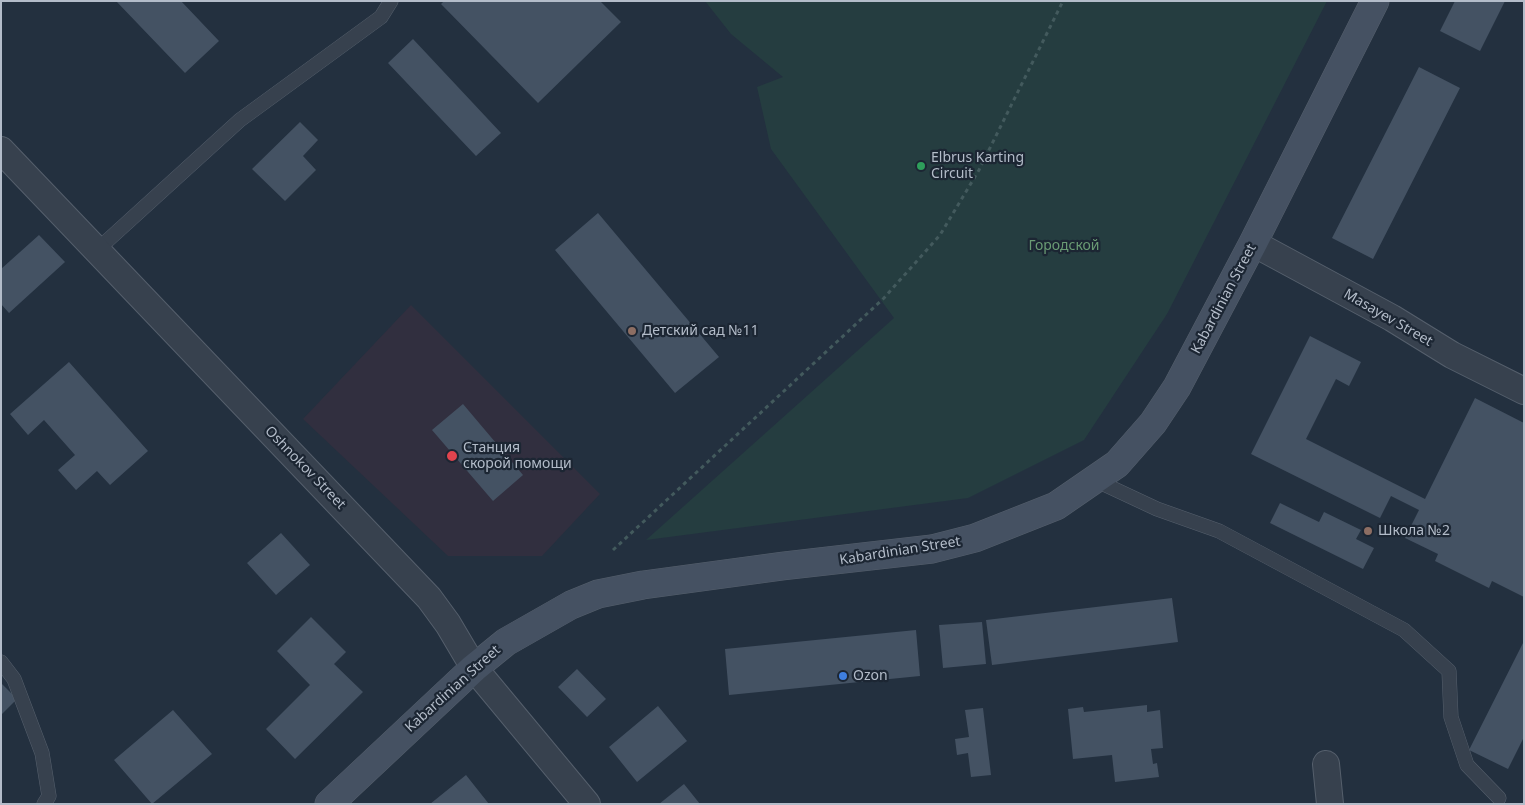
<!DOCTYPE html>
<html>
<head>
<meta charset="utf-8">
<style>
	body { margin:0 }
	#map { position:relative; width:1525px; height:805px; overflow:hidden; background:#23303f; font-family:"Noto Sans",sans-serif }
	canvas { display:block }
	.frame { position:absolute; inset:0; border:2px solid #b3bcc9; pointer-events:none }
</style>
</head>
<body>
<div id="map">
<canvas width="1525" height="805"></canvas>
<div class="frame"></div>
</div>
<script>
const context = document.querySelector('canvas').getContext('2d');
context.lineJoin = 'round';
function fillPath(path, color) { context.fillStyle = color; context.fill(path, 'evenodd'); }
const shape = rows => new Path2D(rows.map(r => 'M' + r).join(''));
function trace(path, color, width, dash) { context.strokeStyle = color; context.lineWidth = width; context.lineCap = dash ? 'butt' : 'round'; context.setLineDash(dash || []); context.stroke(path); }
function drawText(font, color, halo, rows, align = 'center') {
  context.font = font + ' "Noto Sans",sans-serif'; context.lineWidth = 4.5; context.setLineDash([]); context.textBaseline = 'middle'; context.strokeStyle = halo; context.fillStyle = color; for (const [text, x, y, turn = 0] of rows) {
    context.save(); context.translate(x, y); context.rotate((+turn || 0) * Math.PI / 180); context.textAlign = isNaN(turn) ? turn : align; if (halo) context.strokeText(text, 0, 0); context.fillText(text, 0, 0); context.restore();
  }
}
fillPath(shape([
	[411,305,600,494,542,556,448,556,303,419]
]), '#312f3f');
fillPath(shape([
	[705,1,1327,1,1167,314,1084,440,968,498,646,540,894,318,771,149,757,87,783,77,731,34]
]), '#253d40');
fillPath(shape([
	[116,1,181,1,219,41,185,73],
	[444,1,600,1,621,22,538,103,441,4],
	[1455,1,1505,1,1480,51,1440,31],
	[413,39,501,133,476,156,388,63],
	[1419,67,1460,88,1373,259,1332,238],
	[300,122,318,140,303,156,316,170,285,201,252,169],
	[598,213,719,357,675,393,555,250],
	[39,235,65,262,9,313,1,304,1,269],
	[1310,336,1361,362,1349,386,1336,379,1306,439,1425,499,1475,398,1524,423,1524,597,1492,581,1489,588,1435,561,1438,554,1405,538,1419,510,1391,496,1380,518,1251,454],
	[69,362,148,451,110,485,97,471,76,490,58,470,75,455,44,420,28,435,10,414],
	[463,404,523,475,493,501,432,430],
	[1280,503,1319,522,1324,512,1361,530,1356,539,1374,548,1363,569,1270,523],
	[281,533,310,565,276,595,247,563],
	[1172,598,1178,642,992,665,986,620],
	[311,617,346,652,334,664,363,692,295,759,266,729,310,685,277,651],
	[982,622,986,664,943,668,939,625],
	[916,630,920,676,729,695,725,649],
	[1524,641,1524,737,1508,769,1469,750],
	[577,669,606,699,587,717,558,687],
	[1,683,17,699,1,715],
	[1147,705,1147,712,1160,710,1163,748,1151,749,1153,764,1157,763,1159,777,1115,782,1112,755,1073,759,1068,709,1083,707,1084,712],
	[658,706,687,741,637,782,609,747],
	[983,708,991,775,971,777,968,753,957,755,955,739,969,737,965,710],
	[173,710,212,754,152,804,114,760],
	[466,775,489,804,430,804],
	[684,784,700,804,659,804]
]), '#445263');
const service = shape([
	[96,251,240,120,381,17,391,1],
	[1095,480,1157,509,1219,531,1404,630,1449,671,1451,717,1467,765,1499,798],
	[1,662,14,679,42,753,49,796,44,804]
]);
const minor = shape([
	[1,150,429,598,448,624,474,668,587,804],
	[1253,243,1392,318,1452,355,1524,391],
	[1326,764,1330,804]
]);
const secondary = shape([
	[329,804,474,668,506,642,571,605,598,594,643,585,783,566,932,549,975,538,1056,506,1117,464,1153,423,1177,387,1253,243,1375,1]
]);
trace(service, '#555f6c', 15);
trace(minor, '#555f6c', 28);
trace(secondary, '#555f6c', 29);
trace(shape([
	[613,550,884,298,940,235,979,170,1063,1]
]), '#435a5d', 3, [4, 4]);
trace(service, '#37414e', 14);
trace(minor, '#37414e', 26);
trace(secondary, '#455162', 28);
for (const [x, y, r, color] of [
	[921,166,5,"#2e9e5b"],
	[632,331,5,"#8d6e63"],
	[452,456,6,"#e0444e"],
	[1368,531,5,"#8d6e63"],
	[843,676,5,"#3f7fe0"]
]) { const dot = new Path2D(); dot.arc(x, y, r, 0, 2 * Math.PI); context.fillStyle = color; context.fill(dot); trace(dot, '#1c2633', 2); }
drawText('14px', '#b3bcc9', '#1c2633', [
	["Elbrus Karting",931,158],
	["Circuit",931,174],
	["Детский сад №11",642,331],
	["Станция",463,448],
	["скорой помощи",463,464],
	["Школа №2",1378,531],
	["Ozon",853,676]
], 'left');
drawText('14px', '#6a9b74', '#1c2633', [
	["Городской",1064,246]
]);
drawText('14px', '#b3bcc9', '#1c2633', [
	["Kabardinian Street",1224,299,-62],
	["Masayev Street",1388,318,30],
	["Oshnokov Street",305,468,46],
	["Kabardinian Street",900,551,-9],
	["Kabardinian Street",453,689,-42]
]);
</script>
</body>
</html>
